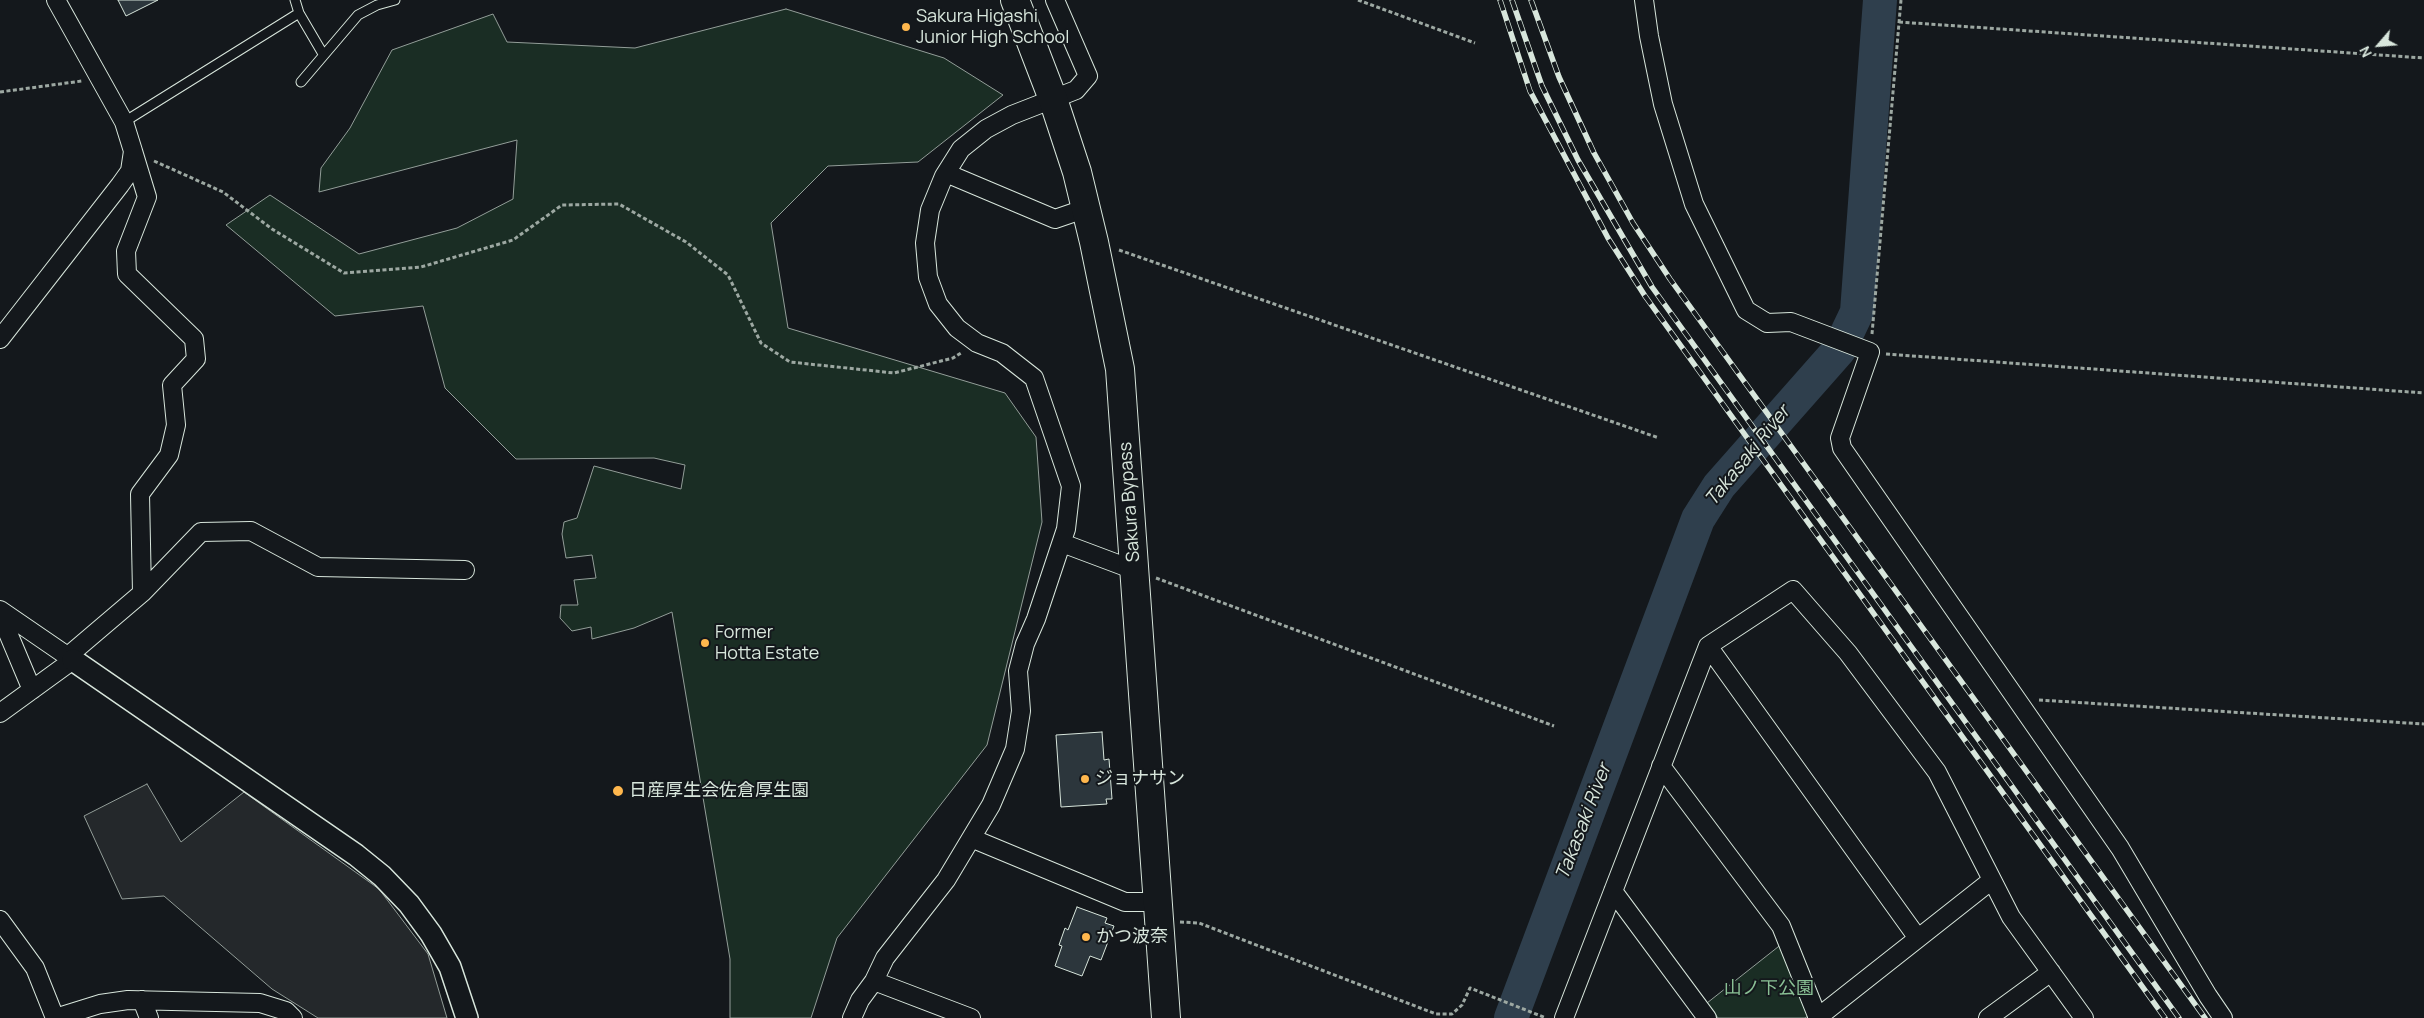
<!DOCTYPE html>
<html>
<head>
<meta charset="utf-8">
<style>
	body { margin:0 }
	#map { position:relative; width:2424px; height:1018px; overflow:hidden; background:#14181c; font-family:Manrope,sans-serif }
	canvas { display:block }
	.north { position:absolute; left:2354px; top:20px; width:50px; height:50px; -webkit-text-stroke:4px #14181c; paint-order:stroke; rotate:243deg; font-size:14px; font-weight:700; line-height:20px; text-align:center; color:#d8e6dc }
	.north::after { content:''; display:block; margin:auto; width:18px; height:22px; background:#d8e6dc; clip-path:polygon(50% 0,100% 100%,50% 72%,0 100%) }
</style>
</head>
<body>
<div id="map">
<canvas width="2424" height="1018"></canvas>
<div class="north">N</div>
</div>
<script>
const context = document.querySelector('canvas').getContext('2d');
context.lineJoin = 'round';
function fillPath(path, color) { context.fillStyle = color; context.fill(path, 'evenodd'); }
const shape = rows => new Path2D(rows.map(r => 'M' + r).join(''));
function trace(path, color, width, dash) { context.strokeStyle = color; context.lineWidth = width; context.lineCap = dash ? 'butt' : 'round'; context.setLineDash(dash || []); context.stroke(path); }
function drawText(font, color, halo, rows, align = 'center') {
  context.font = font + ' Manrope,"Noto Sans JP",sans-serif'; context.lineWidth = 4; context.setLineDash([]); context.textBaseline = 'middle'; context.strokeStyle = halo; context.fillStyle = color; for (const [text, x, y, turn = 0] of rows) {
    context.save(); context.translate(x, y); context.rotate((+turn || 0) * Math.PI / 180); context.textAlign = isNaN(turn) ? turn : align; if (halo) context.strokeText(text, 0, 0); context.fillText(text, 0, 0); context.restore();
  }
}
const green = shape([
	[786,9,944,58,1003,95,918,162,828,166,771,223,788,328,1005,393,1036,437,1042,522,987,745,837,938,811,1018,730,1018,730,959,672,612,634,628,592,639,591,627,572,631,560,618,561,605,578,605,574,580,596,578,592,555,566,558,562,534,564,522,577,518,594,466,681,489,685,465,654,458,516,459,445,388,423,306,335,316,226,225,270,195,359,254,457,228,513,199,517,140,319,192,321,168,350,128,392,50,493,14,507,42,635,48,786,9],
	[1783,943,1806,1006,1808,1016,1805,1018,1718,1018,1707,1003,1783,943]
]);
fillPath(green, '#1a2d24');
trace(green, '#939e99', 1);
const parking = shape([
	[147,784,181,842,244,792,379,889,428,954,447,1018,318,1018,272,989,164,896,122,899,84,816,147,784]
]);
fillPath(parking, '#24282b');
trace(parking, '#939e99', 1);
trace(shape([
	[1511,1018,1698,519,1719,486,1839,350,1857,312,1880,0]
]), '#2f3f4d', 34);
const building = shape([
	[118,0,158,0,126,16,118,0],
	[1102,732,1104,760,1109,759,1112,799,1106,799,1107,804,1061,807,1056,735,1102,732],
	[1077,907,1107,918,1105,923,1114,926,1101,960,1090,956,1082,976,1055,966,1062,946,1059,945,1065,928,1068,930,1077,907]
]);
fillPath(building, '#2c363c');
trace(building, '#d8e6dc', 1);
const service = shape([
	[299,13,323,54],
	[301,82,358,15,377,5,395,0],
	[124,122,299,13,295,0]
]);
const minor = shape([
	[1644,0,1649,36,1663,104,1694,204,1746,310,1767,323,1791,322,1870,352,1840,438,1842,448,2120,848,2208,996,2223,1018],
	[946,173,1055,219,1087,208],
	[0,339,120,185,130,171,133,151,124,122,56,0],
	[1062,543,1134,570],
	[142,593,201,532,251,531,318,567,465,570],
	[0,610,73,660,0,713],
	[0,614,32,690],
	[1708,646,1917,937],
	[68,656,142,593,140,494,169,455,176,425,172,385,196,359,194,339,127,274,126,251,147,197,133,151],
	[1661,766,1781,926,1818,1018],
	[971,838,1125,902,1159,902],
	[1613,891,1707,1018],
	[0,920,35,968,55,1018,100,1004,128,1000,260,1003,286,1011,293,1018],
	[874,981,971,1018],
	[142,1000,149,1018],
	[852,1018,860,1000,874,981,885,958,946,880,991,805,1015,749,1021,711,1018,671,1025,644,1036,619,1066,529,1071,486,1034,378,1002,353,977,343,957,328,938,304,928,277,925,243,930,210,944,176,961,149,986,129,1012,115,1076,90,1088,76,1055,0],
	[1564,1018,1708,646,1793,590,1848,653,1937,772,2011,917,2084,1018],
	[1817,1018,1992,880],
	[1988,1018,2051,972]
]);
const tertiary = shape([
	[73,660,356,855,382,876,409,904,431,934,450,967,467,1018]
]);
const trunk = shape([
	[1015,0,1053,99,1077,172,1094,242,1120,369,1166,1018]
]);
trace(service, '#d8e6dc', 11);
trace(minor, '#d8e6dc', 20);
trace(tertiary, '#d8e6dc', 24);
trace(trunk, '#d8e6dc', 30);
trace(shape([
	[1358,0,1475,43],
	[1899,22,2424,58],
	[0,92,82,81],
	[154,161,223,192,272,229,344,273,421,267,513,240,562,205,619,204,686,242,728,275,761,343,790,362,894,373,953,358,961,353],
	[1119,250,1659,438],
	[1872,334,1901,0],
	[1886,354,2424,393],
	[1156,578,1554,726],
	[2039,700,2424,724],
	[1180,922,1199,923,1436,1014,1452,1014,1462,1005,1470,988,1546,1018]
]), '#9da8a2', 3, [4, 2.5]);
trace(service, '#14181c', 9);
trace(minor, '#14181c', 18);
trace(tertiary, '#14181c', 21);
trace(trunk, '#14181c', 28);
const rail = shape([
	[1500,0,1530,91,1608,238,1645,296,2165,1018],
	[1512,0,1542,86,1578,160,1652,287,2179,1018],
	[1531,0,1559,77,1594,153,1633,223,1670,279,2205,1018]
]);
trace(rail, '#d8e6dc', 5.5);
trace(rail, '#14181c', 4, [11]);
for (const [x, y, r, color] of [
	[906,27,5,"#ffb74d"],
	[705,643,5,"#ffb74d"],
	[1085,779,5,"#ffb74d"],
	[618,791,6,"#ffb74d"],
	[1086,937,5,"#ffb74d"]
]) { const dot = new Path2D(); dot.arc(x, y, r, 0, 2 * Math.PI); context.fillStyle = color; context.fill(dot); trace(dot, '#14181c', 2); }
drawText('18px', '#d8e6dc', '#14181c', [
	["Sakura Higashi",916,17],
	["Junior High School",916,38],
	["Former",715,633],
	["Hotta Estate",715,654],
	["ジョナサン",1095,779],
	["日産厚生会佐倉厚生園",629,791],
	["かつ波奈",1096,937]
], 'left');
drawText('18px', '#d8e6dc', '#14181c', [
	["Sakura Bypass",1130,502,-94]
]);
drawText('18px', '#8ac095', '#14181c', [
	["山ノ下公園",1769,989]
]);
drawText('italic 19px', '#d8e6dc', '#14181c', [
	["Takasaki River",1748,456,-51],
	["Takasaki River",1584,822,-69]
]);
</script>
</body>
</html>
